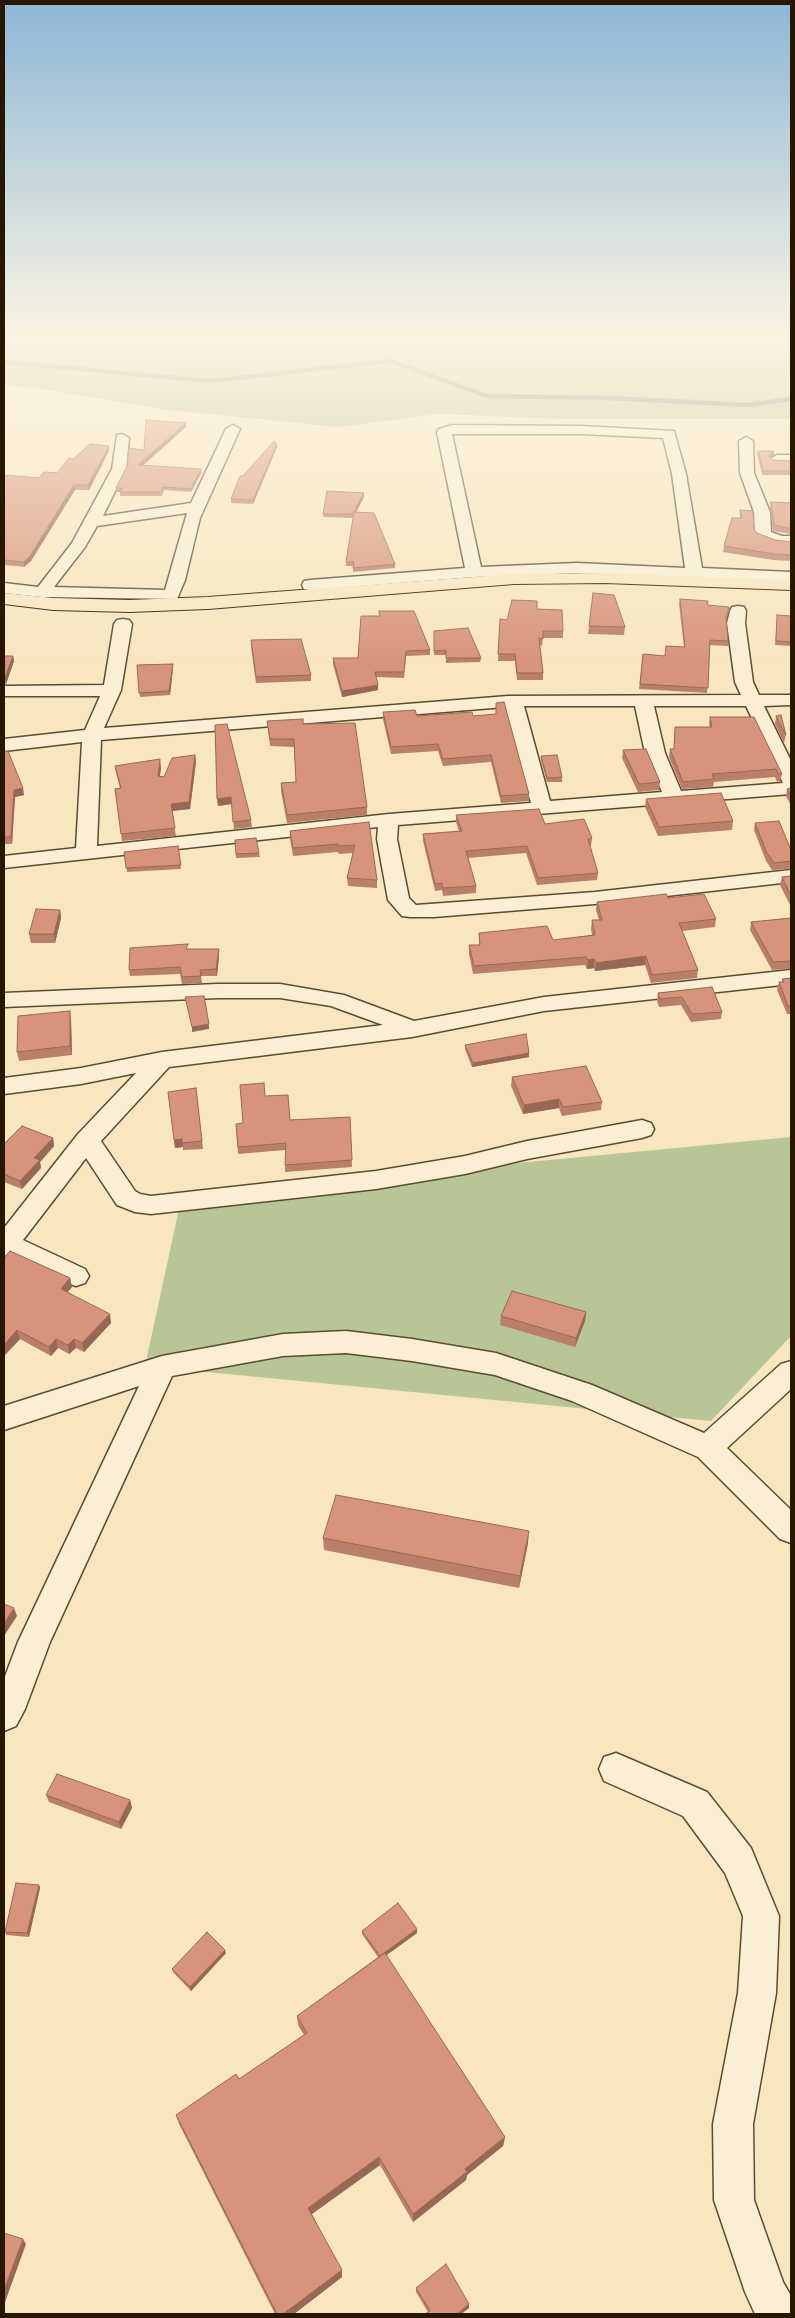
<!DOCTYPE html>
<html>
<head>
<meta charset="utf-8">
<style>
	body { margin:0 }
	#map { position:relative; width:795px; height:2318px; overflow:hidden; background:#f8e6bf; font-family:Vollkorn,serif }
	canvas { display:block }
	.frame { position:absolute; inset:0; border:5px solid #271701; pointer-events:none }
</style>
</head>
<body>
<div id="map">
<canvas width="795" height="2318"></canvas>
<div class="frame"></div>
</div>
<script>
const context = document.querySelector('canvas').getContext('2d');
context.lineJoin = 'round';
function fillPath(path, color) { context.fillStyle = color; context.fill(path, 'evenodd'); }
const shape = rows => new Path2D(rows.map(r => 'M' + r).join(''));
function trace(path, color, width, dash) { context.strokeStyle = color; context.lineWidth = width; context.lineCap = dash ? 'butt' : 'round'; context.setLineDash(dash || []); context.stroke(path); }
fillPath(shape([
	[4,338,791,338,791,419,564,419,439,414,338,427,167,410,36,388,4,385],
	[791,1137,791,1336,711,1421,145,1366,182,1195]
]), '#b8c696');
trace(shape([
	[4,362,210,381,391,361,487,396,608,398,749,405,791,399]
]), '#717a72', 4.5);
const minor = shape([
	[233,425,240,429,200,518,185,580,177,599,42,597,4,593,4,583,38,587,72,543,112,469,117,435,122,434,129,438,126,469,103,516,191,503,226,429,233,425],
	[187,513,165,590,54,587,85,547,97,526,187,513],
	[452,425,582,426,674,431,686,474,702,568,791,572,791,582,577,573,474,577,310,590,304,589,302,585,304,581,310,580,465,568,437,432,439,429,452,425],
	[452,434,582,434,663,438,672,474,685,568,577,563,481,567,452,434],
	[746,437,753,441,754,473,770,512,771,532,782,536,791,536,791,546,774,544,757,537,755,534,754,512,740,473,739,441,746,437],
	[777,455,791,455,791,463,772,462,770,459,777,455],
	[738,606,744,607,746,611,745,623,753,682,759,695,791,695,791,705,764,706,791,761,791,794,398,825,397,839,409,898,416,905,595,892,791,870,791,882,595,904,434,917,410,917,402,916,388,900,377,839,378,827,4,868,4,856,76,848,82,742,4,751,4,739,85,730,100,696,4,696,4,686,104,685,114,624,117,620,123,619,129,620,132,624,121,690,104,728,508,696,741,695,735,682,727,623,730,611,732,607,738,606],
	[524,706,635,706,645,753,662,792,550,801,524,706],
	[654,706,746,706,783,783,681,791,665,753,654,706],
	[505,707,531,803,389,814,97,846,101,740,505,707],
	[791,970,791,984,544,1011,412,1037,169,1067,101,1141,135,1191,140,1194,151,1196,376,1171,465,1156,527,1141,642,1120,651,1123,654,1129,651,1135,642,1138,527,1159,465,1174,376,1189,151,1214,135,1212,117,1205,86,1158,23,1240,85,1269,89,1276,85,1283,76,1286,67,1283,7,1255,4,1256,4,1228,78,1134,136,1073,81,1084,4,1094,4,1078,81,1068,162,1052,383,1025,331,1006,280,998,218,998,4,1007,4,993,218,984,280,984,344,995,414,1021,544,997,791,970],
	[346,1331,412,1339,496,1353,592,1385,704,1433,781,1364,791,1361,791,1389,727,1448,791,1510,791,1543,780,1539,698,1457,572,1401,495,1375,412,1361,346,1353,283,1356,172,1376,50,1642,25,1709,16,1726,4,1731,4,1679,18,1642,139,1386,4,1430,4,1406,162,1356,283,1334,346,1331],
	[616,1753,707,1792,751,1848,779,1916,776,1993,753,2124,754,2200,783,2282,791,2296,791,2314,755,2314,745,2292,714,2200,713,2124,738,1993,743,1916,725,1873,683,1816,604,1781,599,1769,604,1757,616,1753]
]);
const major = shape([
	[605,573,791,580,791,590,605,583,514,584,208,609,129,612,53,610,4,604,4,593,53,598,129,600,208,597,514,574,605,573]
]);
trace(minor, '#5b4b30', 3);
trace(major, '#271701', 2);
fillPath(minor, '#faefd5');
fillPath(major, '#f8e6bf');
fillPath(shape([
	[186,427,143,465,201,473,191,492,164,490,162,496,120,496,120,492,117,492,116,488,144,450],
	[109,446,109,451,89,490,75,490,31,561,24,567,4,565,4,475,39,478,57,473,73,459],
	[277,447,253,504,231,503,231,499,243,476],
	[758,451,774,451,774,455,770,457,772,460,791,461,791,475,762,475,757,454],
	[364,497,356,512,395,564,395,568,353,572,353,566,346,566,346,562,353,518,323,517,323,514],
	[771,502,791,503,791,534,773,531,770,508],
	[740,510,757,533,775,540,791,542,791,561,773,560,723,552,724,546,740,518],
	[593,593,625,627,624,635,588,634],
	[680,599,707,605,729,607,726,620,728,641,728,646,710,645,707,693,639,689,643,654,665,656,684,647,679,604],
	[537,609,563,631,563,638,543,638,542,646,540,645,543,673,543,680,517,680,515,661,498,661,500,619,507,620],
	[777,615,791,616,791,646,775,645],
	[361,616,430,650,430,655,406,656,404,678,376,677,378,690,342,697,333,664,333,658,358,658],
	[434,631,481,658,480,662,446,663,446,655,434,655],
	[251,646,311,675,311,681,256,683],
	[4,656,13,656,14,661,6,684,4,684],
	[173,664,173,668,170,695,140,697,137,665],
	[383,712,417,716,473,716,529,794,529,801,501,803,491,762,443,766,438,751,391,754,383,719],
	[776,716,786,735,784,743,775,724],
	[710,717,782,774,780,781,777,782,775,777,714,782,713,787,682,789,669,757,670,749,674,749,675,727,710,727,709,724],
	[267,721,304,724,367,807,367,815,287,823,281,791,281,783,296,782,294,747,270,746],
	[215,725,251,820,252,827,234,829,232,804,218,806],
	[623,750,660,782,659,790,638,792,622,758],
	[4,752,24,795,15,797,12,844,4,844],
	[195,755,196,762,190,809,172,811,176,836,122,841,115,789,120,788,116,773,115,766,161,767,160,776,164,777],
	[541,756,562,777,562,782,547,782,541,760],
	[791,788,791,806,786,796,787,789],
	[646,799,733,821,732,830,658,836,645,807],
	[456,815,545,824,592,838,591,846,590,846,598,873,597,880,537,885,526,853,468,858,476,886,476,893,443,896,442,890,435,891,423,841,423,834,459,831,456,822],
	[369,822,377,880,377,888,348,886,347,878,353,853,339,854,338,852,293,856,290,839,290,831],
	[755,823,791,850,791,869,772,870,766,861,754,830],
	[235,840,259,853,260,857,236,858],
	[178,846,181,869,127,872,124,852],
	[791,876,791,907,780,885,782,877],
	[668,898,716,919,715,927,682,931,698,970,697,978,651,983,645,965,595,971,594,968,587,969,585,965,473,974,469,954,469,945,479,945,479,933,553,940,592,935,591,929,592,920,599,920,596,910,597,902],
	[60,910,61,918,55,943,31,943,29,934],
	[791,918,791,969,772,970,750,930,751,922],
	[188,949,219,949,219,956,217,976,201,976,202,983,182,984,180,974,130,976,129,970],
	[791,978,791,1014,787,1014,777,990,779,982,782,982,782,979],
	[712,987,722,1012,721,1019,691,1022,681,1005,659,1007,657,1001,658,993],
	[71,1020,72,1055,19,1061,17,1052],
	[465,1045,529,1057,472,1067,465,1049],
	[512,1077,602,1102,601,1110,562,1116,559,1108,523,1114,511,1086],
	[196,1088,203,1149,183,1150,183,1147,175,1148,174,1140],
	[265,1096,290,1120,350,1117,352,1167,285,1172,285,1150,238,1154,236,1124,243,1123],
	[53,1138,54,1146,40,1162,41,1168,22,1189,4,1182,4,1142],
	[4,1258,70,1278,72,1287,67,1292,111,1323,84,1352,76,1348,69,1354,58,1348,51,1356,20,1339,4,1356],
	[586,1312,585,1321,575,1347,500,1325,501,1316],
	[323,1538,528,1543,519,1588,324,1550],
	[46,1795,130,1800,132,1808,121,1829,49,1802],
	[39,1885,40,1888,29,1937,6,1935,5,1932],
	[362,1931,417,1933,386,1955,505,2137,503,2146,467,2175,466,2180,413,2222,380,2165,312,2214,342,2277,294,2314,275,2314,179,2124,176,2115,239,2079,304,2035,298,2025,297,2016,378,1957,362,1934],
	[226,1953,191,1991,173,1972,172,1969],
	[416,2288,469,2304,469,2308,461,2314,425,2314,428,2312,416,2292]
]), '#ba7f69');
fillPath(shape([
	[186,423,186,427,139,469,138,465],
	[277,444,277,447,253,504,253,500],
	[109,446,109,451,89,490,88,485],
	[774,451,774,455,768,459,769,455],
	[201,469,201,473,191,492,191,489],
	[74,485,75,490,31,561,24,567,24,562],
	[364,493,364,497,353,518,353,514],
	[13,656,14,661,6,684,5,678],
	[173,664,173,668,170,695,169,691],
	[378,685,378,690,342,697,342,691],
	[195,755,196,762,190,809,171,811,171,804],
	[160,759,161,767,159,783,158,776],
	[23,788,24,795,15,797,12,844,11,837,14,790],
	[231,797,232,804,218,806,217,799],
	[60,910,61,918,55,943,54,934],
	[219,949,219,956,217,976,216,969],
	[646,956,645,965,595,971,596,963],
	[594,959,594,968,587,969,588,960],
	[70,1011,71,1020,72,1055,70,1046],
	[209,1024,209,1029,192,1032,192,1027],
	[529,1053,529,1057,472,1067,473,1063],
	[559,1099,559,1108,523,1114,524,1105],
	[53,1138,54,1146,40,1162,41,1168,22,1189,20,1181,34,1158],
	[182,1139,183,1147,175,1148,174,1140],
	[70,1278,72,1287,63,1298,61,1289],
	[586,1312,585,1321,575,1347,576,1338],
	[110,1314,111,1323,84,1352,82,1343],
	[17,1330,20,1339,4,1356,4,1345],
	[56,1339,58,1348,51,1356,49,1347],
	[74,1339,76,1348,69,1354,68,1345],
	[529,1531,528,1543,519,1588,520,1576],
	[14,1608,17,1616,4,1636,4,1624],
	[130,1800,132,1808,121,1829,119,1822],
	[39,1885,40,1888,29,1937,27,1933],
	[417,1929,417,1933,380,1960,380,1956],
	[225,1950,226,1953,191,1991,190,1987],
	[505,2137,503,2146,467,2175,466,2180,413,2222,413,2214,465,2169],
	[379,2157,380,2165,309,2216,308,2208],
	[23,2239,26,2244,4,2305,4,2290],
	[342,2270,342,2277,294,2314,283,2314],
	[469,2304,469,2308,461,2314,457,2314]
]), '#976855');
const building = shape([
	[146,420,186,423,138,465,201,469,191,489,163,487,162,492,120,492,122,488,116,488,127,466,129,448,144,450,146,420],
	[274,441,277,444,253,500,231,499,240,476,243,476,274,441],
	[90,444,109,446,88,485,74,485,30,556,24,562,4,560,4,475,39,478,44,472,57,473,69,458,73,459,90,444],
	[758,451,774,451,769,455,772,460,791,461,791,471,763,471,758,451],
	[327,491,364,493,353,514,323,514,327,491],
	[771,502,791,503,791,529,774,525,771,502],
	[740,510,753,511,754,529,757,533,775,540,791,542,791,555,774,554,724,546,732,518,742,518,740,510],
	[354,512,374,513,395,564,353,568,354,562,346,562,354,512],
	[593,593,614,595,625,627,589,626,593,593],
	[680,599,708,601,707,605,729,607,726,618,728,641,710,640,708,688,640,684,643,654,665,656,666,646,685,647,680,599],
	[512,600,537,601,537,609,562,610,563,631,543,631,543,639,539,638,543,673,517,673,515,654,498,654,500,619,507,620,512,600],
	[379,611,414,611,430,650,406,651,404,672,375,672,378,685,342,691,333,658,358,658,361,616,380,616,379,611],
	[777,615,791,616,791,642,776,641,777,615],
	[468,628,481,658,446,658,446,650,434,651,434,631,468,628],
	[301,639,311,675,256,677,251,640,301,639],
	[4,656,13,656,5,678,4,678,4,656],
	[173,664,169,691,139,693,137,665,173,664],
	[504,702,529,794,501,796,491,755,443,759,438,744,391,747,383,712,415,710,417,716,472,712,473,716,496,714,496,703,504,702],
	[781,715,786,735,776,716,781,715],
	[710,717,754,717,782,774,779,774,776,769,712,774,714,779,683,782,670,749,674,749,675,727,712,727,710,717],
	[303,719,303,724,355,723,367,807,287,815,281,783,296,782,294,739,270,739,267,721,303,719],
	[227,724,251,820,233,822,231,797,217,799,215,725,227,724],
	[646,749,660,782,639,784,623,750,646,749],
	[8,751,23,788,14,790,11,837,4,837,4,752,8,751],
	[195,755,189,802,171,804,175,828,121,834,115,789,121,788,115,766,160,759,158,776,164,777,172,758,195,755],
	[557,755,562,777,547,778,541,756,557,755],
	[791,788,791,796,787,789,791,788],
	[721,793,733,821,659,827,646,799,721,793],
	[539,809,545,824,584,819,592,838,588,839,598,873,538,878,527,846,466,851,476,886,443,888,442,883,435,884,423,834,462,831,456,815,539,809],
	[779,821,791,850,791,861,774,863,767,853,755,823,779,821],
	[369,822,377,880,347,878,355,845,338,846,338,844,293,848,290,831,369,822],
	[256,838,259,853,236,854,235,840,256,838],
	[178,846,181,865,126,868,124,852,178,846],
	[791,876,791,896,782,877,791,876],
	[666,894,668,898,704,894,716,919,679,923,698,970,652,975,646,956,596,963,594,959,588,960,586,957,474,966,469,945,480,945,479,933,547,926,553,940,595,935,592,920,602,920,597,902,666,894],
	[36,909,60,910,54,934,29,934,36,909],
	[791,918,791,961,773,962,751,922,791,918],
	[188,944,186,949,219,949,216,969,200,970,201,976,182,977,180,967,129,970,130,948,188,944],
	[791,978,791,1006,788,1006,779,982,784,982,782,979,791,978],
	[712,987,722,1012,692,1014,682,997,660,999,658,993,712,987],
	[204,996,209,1024,192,1027,185,997,204,996],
	[70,1011,70,1046,17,1052,18,1016,70,1011],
	[526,1034,529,1053,473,1063,465,1045,526,1034],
	[586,1066,602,1102,563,1107,559,1099,524,1105,512,1077,586,1066],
	[264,1083,265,1096,288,1095,290,1120,350,1117,352,1160,285,1165,286,1143,238,1147,236,1124,243,1123,240,1085,264,1083],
	[196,1088,202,1141,182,1143,182,1139,174,1140,168,1092,196,1088],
	[22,1126,53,1138,34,1158,40,1160,20,1181,4,1174,4,1142,5,1143,22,1126],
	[10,1251,70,1278,61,1289,110,1314,82,1343,74,1339,68,1345,56,1339,49,1347,17,1330,4,1345,4,1258,10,1251],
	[512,1291,586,1312,576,1338,501,1316,512,1291],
	[336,1495,529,1531,520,1576,323,1538,336,1495],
	[4,1604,14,1608,4,1624,4,1604],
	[57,1774,130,1800,119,1822,46,1795,57,1774],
	[16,1883,39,1885,27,1933,5,1932,16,1883],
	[398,1903,417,1929,380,1956,362,1931,398,1903],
	[207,1932,225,1950,190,1987,172,1969,207,1932],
	[385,1953,505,2137,465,2169,467,2172,413,2214,379,2157,308,2208,342,2270,283,2314,277,2314,176,2115,236,2074,239,2079,307,2033,297,2016,385,1953],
	[4,2233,23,2239,4,2290,4,2233],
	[446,2264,469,2304,457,2314,425,2314,430,2311,416,2288,446,2264]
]);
fillPath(building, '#d8947a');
trace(building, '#976855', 1);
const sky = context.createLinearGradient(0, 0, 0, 663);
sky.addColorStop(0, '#8cb7d7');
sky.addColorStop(0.51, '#fcf4e2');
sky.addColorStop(1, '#fcf4e200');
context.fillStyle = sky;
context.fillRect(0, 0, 795, 663);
</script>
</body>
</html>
